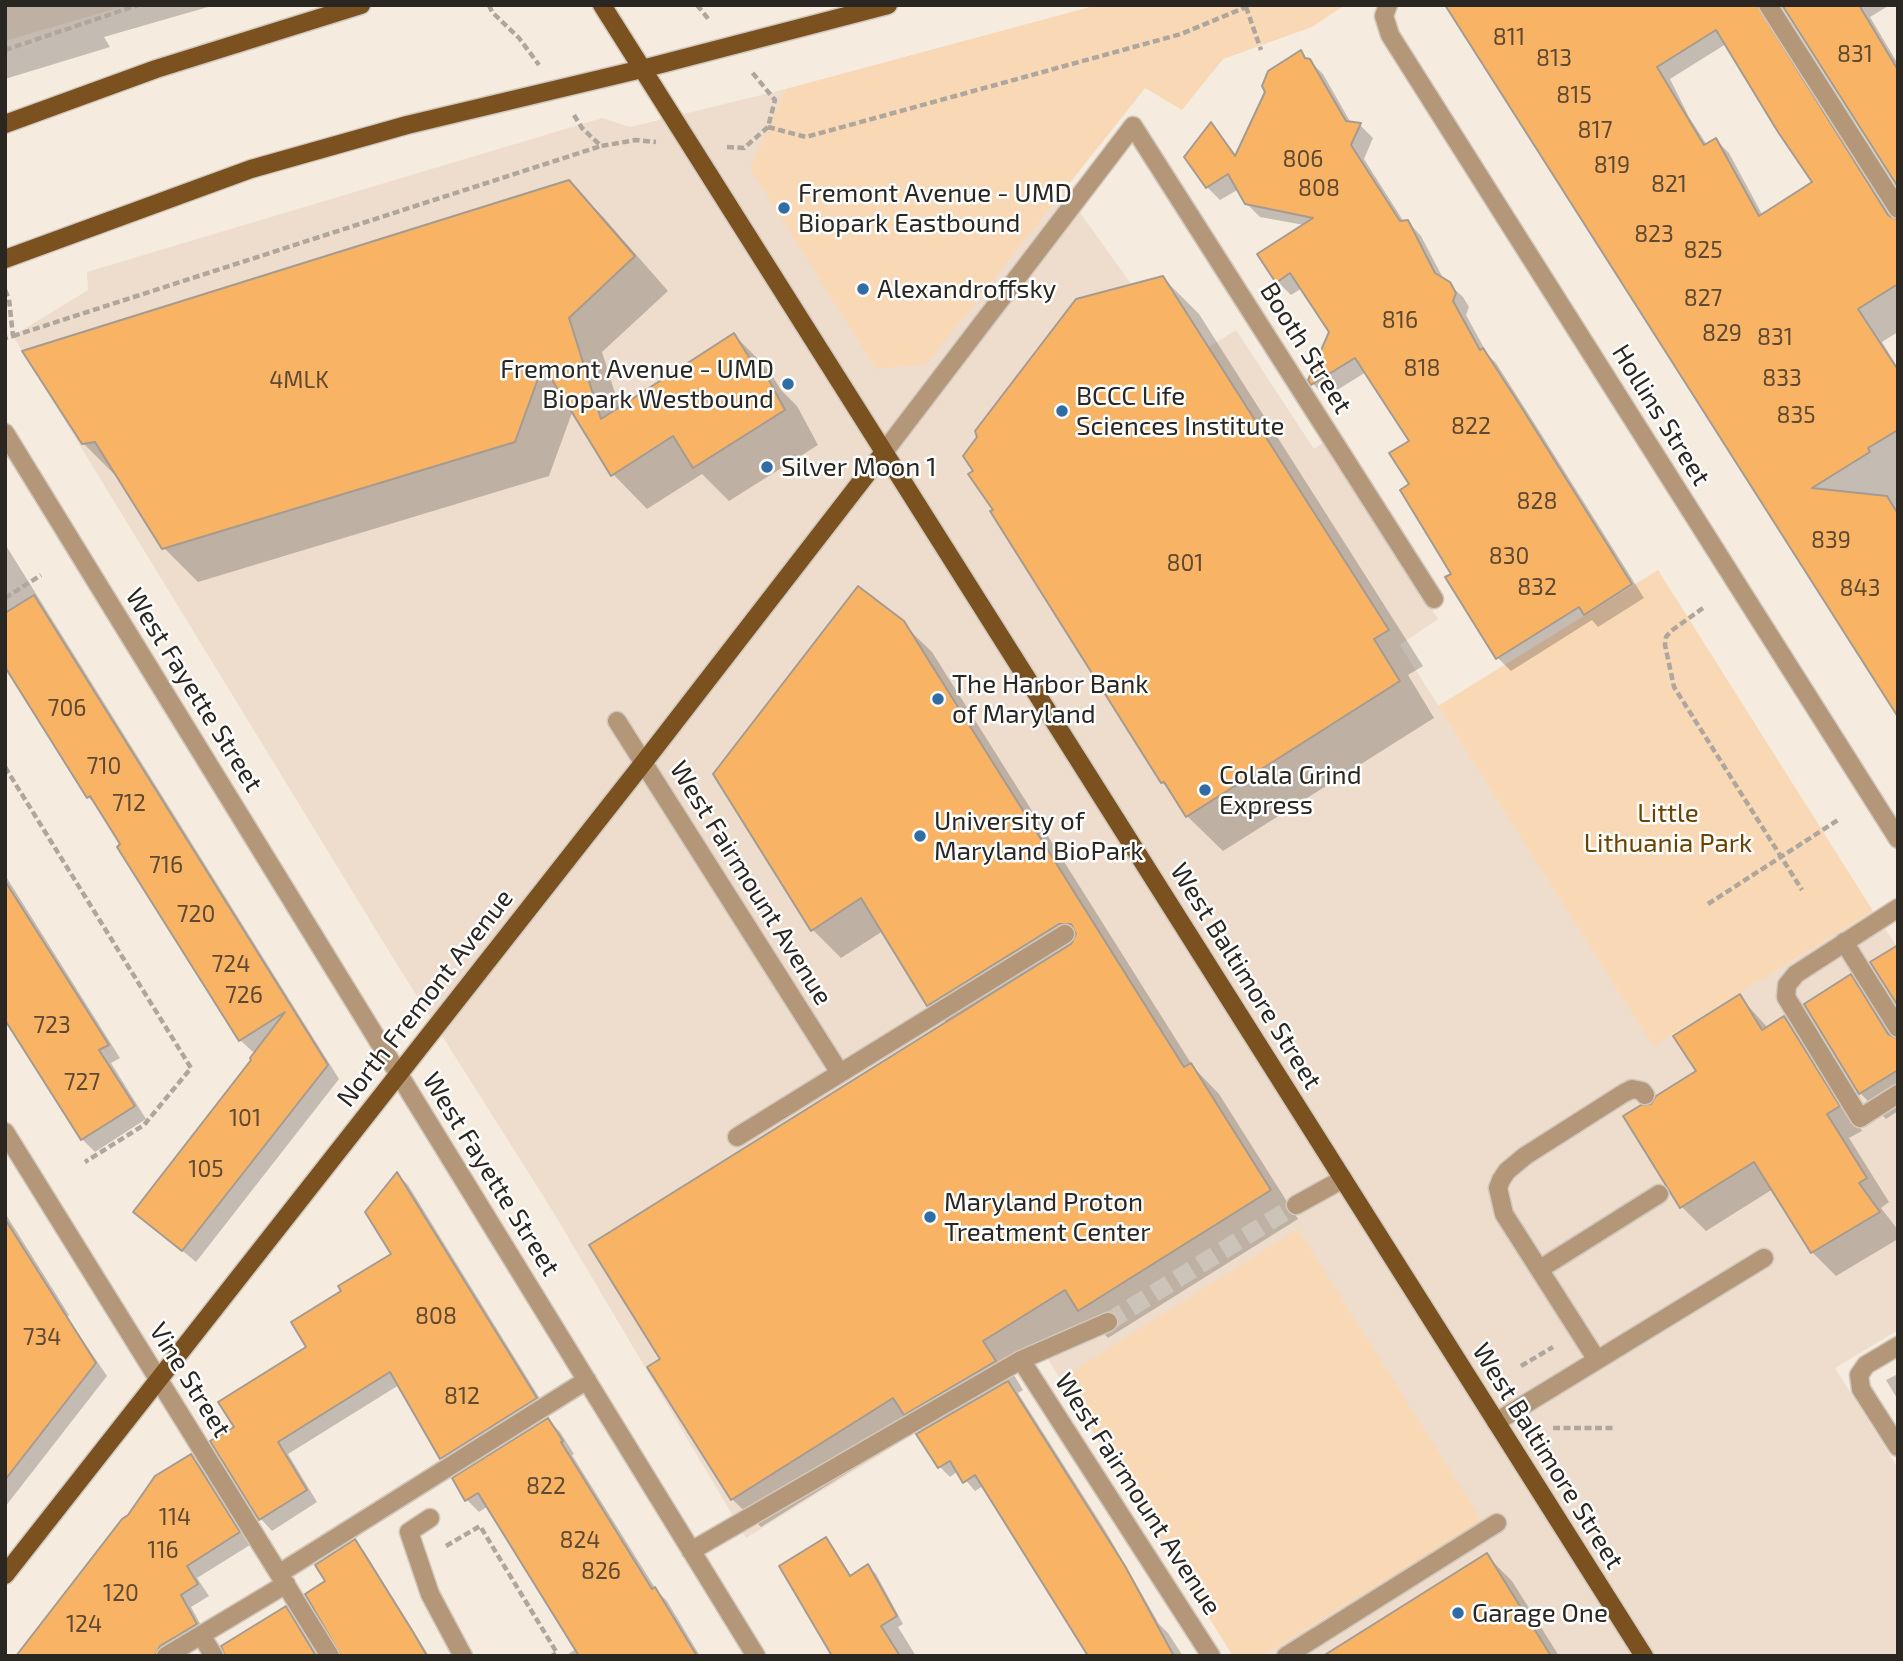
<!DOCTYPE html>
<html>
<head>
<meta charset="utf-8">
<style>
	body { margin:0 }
	#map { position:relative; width:1903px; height:1661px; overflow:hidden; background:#f6ebdf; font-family:"Exo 2",sans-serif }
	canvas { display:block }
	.frame { position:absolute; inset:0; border:7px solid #2a2622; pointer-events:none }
</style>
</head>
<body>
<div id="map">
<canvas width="1903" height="1661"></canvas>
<div class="frame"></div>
</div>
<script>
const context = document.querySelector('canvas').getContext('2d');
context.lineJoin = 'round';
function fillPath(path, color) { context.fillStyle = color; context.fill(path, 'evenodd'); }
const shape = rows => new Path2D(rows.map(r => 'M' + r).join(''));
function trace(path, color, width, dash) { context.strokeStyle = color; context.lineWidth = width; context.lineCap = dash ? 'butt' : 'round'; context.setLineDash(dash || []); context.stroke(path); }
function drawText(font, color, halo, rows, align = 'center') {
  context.font = font + ' "Exo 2",sans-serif'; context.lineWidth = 5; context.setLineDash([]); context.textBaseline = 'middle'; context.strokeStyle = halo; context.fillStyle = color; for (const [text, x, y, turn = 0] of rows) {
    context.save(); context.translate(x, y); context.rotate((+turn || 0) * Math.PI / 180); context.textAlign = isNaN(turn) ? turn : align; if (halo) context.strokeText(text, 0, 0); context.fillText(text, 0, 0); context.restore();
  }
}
fillPath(shape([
	[5,5,128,5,5,41],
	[1098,5,1145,88,1064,190,1186,361,1236,330,1314,449,1325,441,1438,619,1400,645,1653,1045,1873,911,1898,948,1898,1330,1835,1368,1898,1468,1898,1656,1233,1656,1044,1353,746,1538,552,1210,398,966,13,336,88,290,87,272,602,118,630,127,786,89]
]), '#edc');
fillPath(shape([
	[1098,5,1345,5,1312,27,1223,59,1182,110,1145,88,926,364,876,369,750,168,786,89],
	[1658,570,1873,911,1653,1046,1438,706],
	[1298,1229,1482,1521,1262,1656,1233,1656,1070,1395,1078,1390,1071,1379,1073,1371]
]), '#f9d8b6');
fillPath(shape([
	[5,5,215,5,104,37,110,47,5,79],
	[1624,5,1890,5,1870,17,1898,64,1898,184,1785,7,1774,9,1769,19,1771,26,1895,221,1898,221,1898,332,1882,342,1898,368,1898,712],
	[1726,44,1814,183,1763,216,1729,153,1716,140,1707,145,1689,117,1670,79],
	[1300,52,1323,74,1351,123,1360,125,1373,138,1364,159,1404,222,1408,222,1421,236,1444,280,1463,297,1469,307,1466,315,1488,355,1496,363,1533,421,1644,598,1598,627,1592,620,1511,671,1498,658,1447,578,1453,574,1411,484,1411,441,1366,372,1326,397,1313,384,1331,332,1302,288,1291,295,1278,282,1304,225,1260,217,1246,203,1239,189,1220,200,1207,187,1211,124,1237,156],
	[569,182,603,217,668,291,602,352,620,409,734,335,768,369,781,390,797,406,818,445,729,501,702,474,647,509,613,474,573,410,549,476,198,582,164,548,118,478,83,443],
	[1163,278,1199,314,1423,666,1408,675,1434,718,1223,851,1187,816,1172,792,1162,782],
	[5,544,339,1079,196,1262,136,1212,254,1060,259,1049,253,1052,240,1040,122,845,99,807,88,797,5,665],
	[902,623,932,652,1194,1068,1219,1094,1298,1219,1108,1338,1090,1320,1011,1370,1023,1390,1018,1393,1105,1530,1159,1624,1168,1633,1183,1656,1090,1656,983,1486,975,1491,958,1471,950,1477,940,1467,919,1434,923,1432,919,1428,761,1527,732,1499,662,1360,947,1023,929,1005,883,931,841,958,813,930],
	[5,875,120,1058,111,1063,146,1119,95,1152,82,1139,5,1017],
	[1851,977,1876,1002,1898,1036,1898,1111,1886,1119,1860,1093,1806,1004],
	[1740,997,1768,1028,1784,1018,1808,1042,1862,1131,1849,1138,1889,1202,1881,1208,1898,1230,1898,1239,1836,1276,1812,1252,1773,1189,1706,1231,1682,1207,1625,1117,1652,1106,1698,1072],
	[397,1174,408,1185,547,1410,453,1469,442,1458,399,1385,288,1454,317,1502,272,1531,261,1519,213,1442,236,1427,309,1347,343,1291,393,1255],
	[5,1213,69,1315,67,1317,107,1376,5,1507],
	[1898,1374,1898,1400,1886,1380],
	[548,1420,560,1432,574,1454,572,1455,657,1591,667,1601,700,1656,565,1656,576,1649,488,1506,479,1512,467,1500,454,1479],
	[191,1456,202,1467,250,1545,197,1578,209,1596,191,1607,207,1636,175,1656,153,1656],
	[826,1539,833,1547,852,1577,868,1566,876,1574,903,1624,898,1627,916,1656,835,1656],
	[355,1542,364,1551,429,1656,342,1656,327,1582],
	[1486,1555,1512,1581,1559,1656,1327,1656],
	[285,1608,294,1617,318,1656,231,1656]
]), '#0003');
const building = shape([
	[1445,5,1757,5,1888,215,1898,220,1898,284,1858,309,1898,370,1898,430,1868,448,1870,452,1812,488,1887,496,1898,514,1898,717,1445,5],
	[1716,30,1778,132,1812,182,1759,216,1716,138,1704,145,1657,67,1716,30],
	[1782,5,1859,5,1898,70,1898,187,1782,5],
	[1301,50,1305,58,1310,59,1346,121,1361,123,1351,145,1400,221,1408,220,1435,273,1450,282,1456,293,1453,301,1480,350,1483,348,1520,405,1632,584,1584,615,1579,607,1496,659,1445,577,1451,574,1400,490,1409,484,1389,453,1409,441,1355,358,1311,385,1308,380,1329,332,1290,273,1276,283,1257,254,1313,218,1245,204,1228,174,1206,188,1184,157,1211,122,1235,156,1265,92,1262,86,1268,71,1301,50],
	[569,180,635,256,569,318,601,419,734,333,757,370,763,369,785,410,693,468,673,436,611,476,543,365,515,442,162,549,95,442,82,444,22,351,569,180],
	[1163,276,1389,630,1374,639,1400,681,1186,817,1164,782,1161,783,990,511,993,510,968,474,973,471,963,456,977,437,975,431,1076,299,1163,276],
	[858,586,904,621,1184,1067,1191,1063,1271,1190,1078,1311,1065,1290,983,1341,996,1361,904,1415,893,1398,731,1500,647,1367,660,1359,589,1245,1071,944,1076,934,1071,924,1059,924,927,1006,861,898,811,931,713,774,858,586],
	[34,595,328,1065,182,1251,133,1212,251,1060,250,1058,285,1012,239,1041,117,847,120,844,90,796,87,798,5,667,5,613,34,595],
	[5,881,109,1045,99,1050,135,1106,81,1140,5,1020,5,881],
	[1898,945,1898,1006,1870,962,1898,945],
	[1851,974,1888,1034,1898,1039,1898,1070,1859,1094,1804,1004,1851,974],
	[1740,994,1762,1030,1784,1016,1840,1106,1827,1114,1867,1178,1859,1183,1880,1212,1811,1253,1754,1162,1680,1208,1623,1116,1641,1105,1651,1104,1656,1096,1696,1071,1673,1036,1740,994],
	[397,1172,537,1398,440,1459,390,1372,278,1442,307,1490,259,1520,210,1441,234,1427,218,1402,306,1347,291,1322,341,1291,338,1286,391,1254,365,1212,397,1172],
	[5,1219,96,1363,5,1480,5,1219],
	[1008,1381,1125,1566,1174,1656,1088,1656,975,1475,963,1483,950,1461,938,1468,916,1434,1008,1381],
	[548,1418,563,1441,561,1442,652,1589,655,1587,697,1656,579,1656,478,1493,465,1501,452,1478,548,1418],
	[191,1454,240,1532,187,1566,198,1584,181,1595,197,1624,160,1646,155,1656,16,1656,122,1519,128,1515,155,1476,191,1454],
	[826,1537,850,1576,868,1564,897,1616,881,1626,900,1656,832,1656,779,1566,826,1537],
	[355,1539,413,1632,427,1656,341,1656,305,1594,325,1581,315,1565,355,1539],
	[1487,1553,1551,1656,1323,1656,1487,1553],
	[286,1606,316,1656,225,1656,221,1646,286,1606]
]);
fillPath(building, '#f8b364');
trace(building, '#a59b90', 2);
trace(shape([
	[1108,1322,1296,1205]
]), '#cdc4b9', 18, [18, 9]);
const minor = shape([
	[1388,5,1384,16,1390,35,1898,839],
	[1768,5,1898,209],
	[5,433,756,1656],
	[884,452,1133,126,1434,599],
	[617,721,840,1073],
	[1898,908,1796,974,1787,985,1786,997,1860,1118,1898,1094],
	[1844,942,1898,1028],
	[5,1132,330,1656],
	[737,1137,1065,934],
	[1296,1205,1343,1179],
	[1540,1269,1659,1194],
	[1898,1346,1866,1365,1859,1375,1861,1389,1898,1447],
	[1021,1360,1211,1656],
	[1597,1360,1504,1214,1498,1188,1501,1180,1507,1171,1525,1156,1624,1093,1632,1089,1642,1091,1645,1095],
	[1496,1422,1764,1258],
	[430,1518,409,1532,430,1594,463,1656],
	[691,1551,1021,1360,1108,1322],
	[280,1573,587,1380],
	[201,1635,214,1656],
	[166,1656,286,1584],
	[1286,1656,1497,1523]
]);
const major = shape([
	[602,5,1644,1656],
	[5,124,156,69,361,5],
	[5,259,251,169,407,125,642,69,888,5],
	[5,1575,644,762,884,452]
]);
trace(minor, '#d1c8bd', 21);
trace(major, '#d1c8bd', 21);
trace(shape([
	[489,5,492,12,519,38,539,65],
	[697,5,710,21],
	[1246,7,1261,50],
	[5,50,138,5],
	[574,115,582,128,601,146,636,140,656,142],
	[768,127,806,137,1181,34,1251,5],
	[727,147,744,148,768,127,775,100,751,71],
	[5,290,9,299,13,336,5,338],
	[13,336,601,146],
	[5,598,41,575],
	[1703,608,1671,631,1666,637,1665,645,1674,687,1802,890],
	[5,767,191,1068,144,1125,85,1162],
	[1708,904,1838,820],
	[1521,1366,1553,1347],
	[1553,1428,1615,1428],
	[446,1546,480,1526,557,1653,552,1656]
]), '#afa69d', 4.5, [7, 3.5]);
trace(minor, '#b49778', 18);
trace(major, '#7a511f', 18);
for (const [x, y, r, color] of [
	[784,208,7,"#2f6da4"],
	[863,289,7,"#2f6da4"],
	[788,384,7,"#2f6da4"],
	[1062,411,7,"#2f6da4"],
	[767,467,7,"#2f6da4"],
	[938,699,7,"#2f6da4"],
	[1205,790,7,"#2f6da4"],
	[920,836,7,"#2f6da4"],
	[930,1217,7,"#2f6da4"],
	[1458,1613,7,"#2f6da4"]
]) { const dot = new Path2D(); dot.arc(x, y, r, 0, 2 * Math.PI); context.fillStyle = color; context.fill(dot); trace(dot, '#fff', 2.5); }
drawText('23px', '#5e4932', null, [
	["811",1509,37],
	["831",1855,54],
	["813",1554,58],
	["815",1574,95],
	["817",1595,130],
	["806",1303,159],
	["819",1612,165],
	["821",1669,184],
	["808",1319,188],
	["823",1654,234],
	["825",1703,250],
	["827",1703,298],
	["816",1400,320],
	["829",1722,333],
	["831",1775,337],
	["818",1422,368],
	["833",1782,378],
	["4MLK",299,380],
	["835",1796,415],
	["822",1471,426],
	["828",1537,501],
	["839",1831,540],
	["830",1509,556],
	["801",1185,563],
	["832",1537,587],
	["843",1860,588],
	["706",67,708],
	["710",104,766],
	["712",129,803],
	["716",166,865],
	["720",196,914],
	["724",231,964],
	["726",244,995],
	["723",52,1025],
	["727",82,1082],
	["101",245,1118],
	["105",206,1169],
	["808",436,1316],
	["734",42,1337],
	["812",462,1396],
	["822",546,1486],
	["114",175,1517],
	["824",580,1540],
	["116",163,1550],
	["826",601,1571],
	["120",121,1593],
	["124",84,1624]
]);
drawText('26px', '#2a2622', '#fff', [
	["Fremont Avenue - UMD",798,193],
	["Biopark Eastbound",798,223],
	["Alexandroffsky",877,289],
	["Fremont Avenue - UMD",774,369,"right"],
	["Biopark Westbound",774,399,"right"],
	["BCCC Life",1076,396],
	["Sciences Institute",1076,426],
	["Silver Moon 1",781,467],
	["The Harbor Bank",952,684],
	["of Maryland",952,714],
	["Colala Grind",1219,775],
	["Express",1219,805],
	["University of",934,821],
	["Maryland BioPark",934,851],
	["Maryland Proton",944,1202],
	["Treatment Center",944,1232],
	["Garage One",1472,1613]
], 'left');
drawText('26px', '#2a2622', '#fff', [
	["Booth Street",1306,348,58],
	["Hollins Street",1661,415,58],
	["West Fayette Street",194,690,58],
	["West Fairmount Avenue",751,883,58],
	["West Baltimore Street",1246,976,58],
	["North Fremont Avenue",425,998,-52],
	["West Fayette Street",491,1174,58],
	["Vine Street",190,1380,58],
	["West Baltimore Street",1548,1456,58],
	["West Fairmount Avenue",1138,1494,57]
]);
drawText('26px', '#6d4100', '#fff', [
	["Little",1668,813],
	["Lithuania Park",1668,843]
]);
</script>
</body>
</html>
